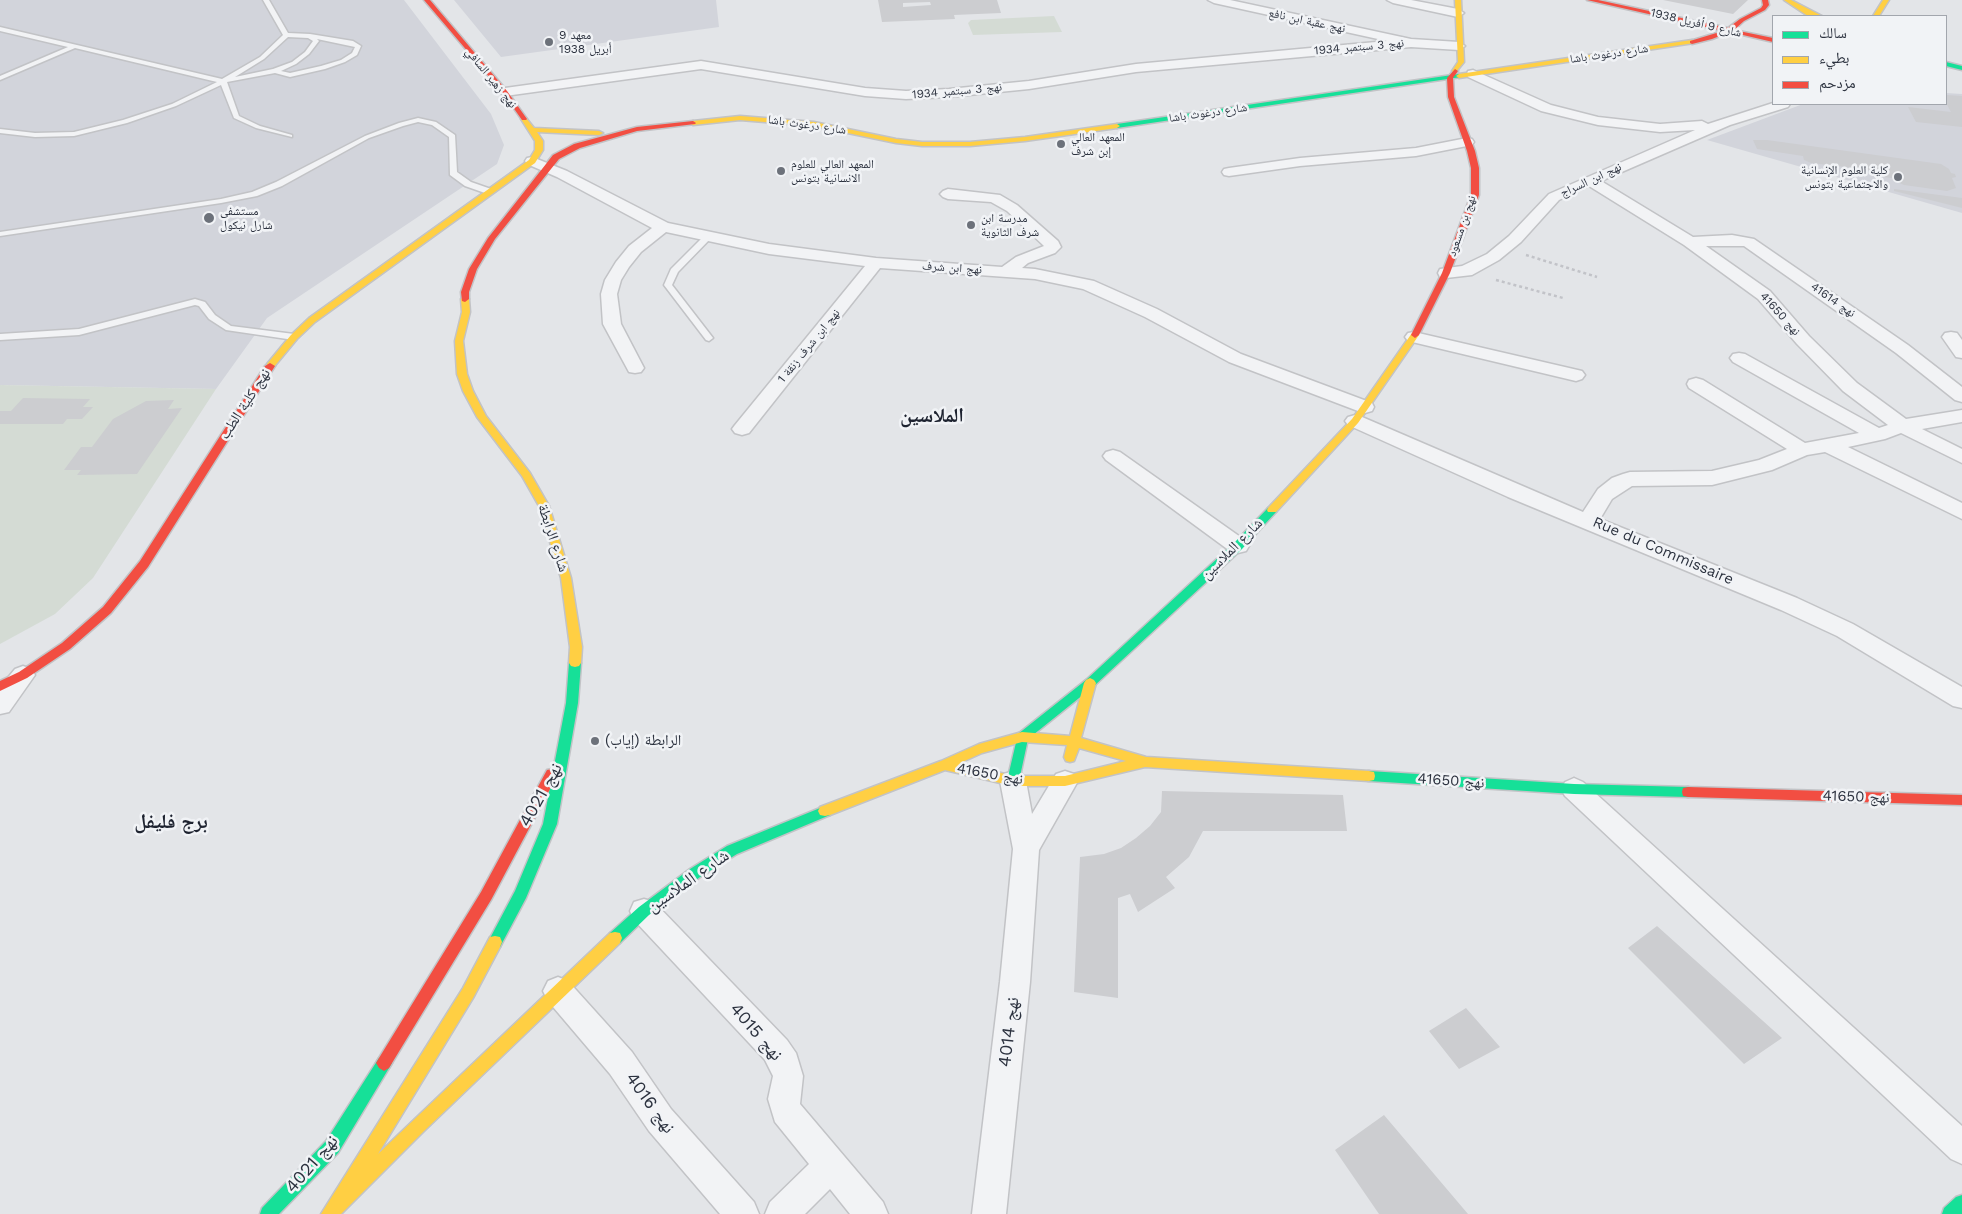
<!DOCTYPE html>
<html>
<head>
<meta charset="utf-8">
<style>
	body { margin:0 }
	#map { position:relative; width:1962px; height:1214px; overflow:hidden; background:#e3e5e8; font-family:"Work Sans","Noto Naskh Arabic",sans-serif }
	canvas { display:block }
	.legend { position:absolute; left:1772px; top:15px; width:175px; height:90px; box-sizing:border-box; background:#f1f3f6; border:1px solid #a2a6ad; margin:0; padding:6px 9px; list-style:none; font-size:15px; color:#2c323f }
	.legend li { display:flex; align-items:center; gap:10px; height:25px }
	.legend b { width:25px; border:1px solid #a2a6ad }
</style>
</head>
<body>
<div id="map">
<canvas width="1962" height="1214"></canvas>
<ul class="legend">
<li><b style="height:6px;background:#16e098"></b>سالك</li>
<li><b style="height:6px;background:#ffcf43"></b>بطيء</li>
<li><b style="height:6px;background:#f24e42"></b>مزدحم</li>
</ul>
</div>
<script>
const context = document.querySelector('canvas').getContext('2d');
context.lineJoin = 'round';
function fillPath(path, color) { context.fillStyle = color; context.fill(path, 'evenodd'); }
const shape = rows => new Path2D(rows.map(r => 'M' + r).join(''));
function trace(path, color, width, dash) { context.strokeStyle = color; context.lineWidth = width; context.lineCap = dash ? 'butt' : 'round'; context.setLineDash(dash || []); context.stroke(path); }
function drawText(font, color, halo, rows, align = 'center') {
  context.font = font + ' "Work Sans","Noto Naskh Arabic",sans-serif'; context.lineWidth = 5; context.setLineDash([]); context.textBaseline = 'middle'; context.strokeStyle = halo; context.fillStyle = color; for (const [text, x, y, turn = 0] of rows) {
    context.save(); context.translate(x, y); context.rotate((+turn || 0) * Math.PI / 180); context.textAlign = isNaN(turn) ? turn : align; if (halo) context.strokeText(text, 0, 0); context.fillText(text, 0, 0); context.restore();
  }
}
fillPath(shape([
	[0,0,404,0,491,114,504,145,497,164,267,318,216,389,0,385],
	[454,0,716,0,719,27,501,57],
	[1946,93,1962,94,1962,213,1707,140,1803,104,1946,104]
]), '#d2d4db');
fillPath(shape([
	[1054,16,1062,32,973,35,968,23,971,20],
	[0,385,216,389,93,578,55,614,0,644]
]), '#d4dbd4');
fillPath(shape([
	[878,0,997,0,1001,13,954,15,955,19,882,22],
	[930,2,931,5,903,7,903,3],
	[1663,0,1748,0,1733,14],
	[1946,95,1962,96,1962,127,1916,122,1908,107,1951,112,1946,103],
	[1753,140,1767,140,1941,164,1949,169,1951,173,1955,174,1956,177,1952,178,1956,188,1947,191,1904,185,1893,180,1892,178,1873,176,1871,170,1811,163,1804,160,1803,156,1757,149],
	[1894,189,1962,198,1962,208,1894,191],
	[23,398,90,399,83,407,93,407,82,419,67,419,63,424,0,424,0,411,11,411],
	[174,400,168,409,182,408,137,474,77,475,81,470,64,470,81,447,92,447,113,419,146,401],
	[1162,791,1343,795,1347,831,1203,831,1189,857,1166,877,1175,888,1138,912,1130,894,1118,898,1118,998,1074,992,1080,857,1104,854,1121,848,1136,838,1150,826,1161,812],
	[1657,926,1782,1038,1744,1064,1628,948],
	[1466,1008,1500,1047,1459,1069,1429,1031],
	[1384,1115,1468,1214,1379,1214,1335,1150]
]), '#cccdd0');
const lane = shape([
	[263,0,269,0,288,33,310,34,353,41,361,46,357,55,345,62,325,69,290,77,275,73,227,82,239,116,260,126,292,135,292,137,256,128,234,118,221,85,176,106,127,123,74,136,35,137,0,133,0,129,35,133,74,132,123,120,172,104,217,82,75,48,0,80,0,76,68,47,0,31,0,27,222,79,260,57,283,35,263,0],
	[288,37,308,38,313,41,305,52,292,62,273,69,235,77,264,59,288,37],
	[317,39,355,47,352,53,341,60,321,66,290,73,281,71,296,64,309,54,319,41,317,39],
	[418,118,436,122,455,135,457,172,471,182,491,189,491,193,485,193,465,186,450,175,449,137,432,125,418,122,403,126,369,138,282,186,257,196,221,203,0,236,0,232,221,199,252,192,276,182,365,136,399,123,418,118],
	[705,235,712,237,678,272,672,285,713,338,709,341,706,340,664,285,671,269,705,235],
	[195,299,205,302,215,315,231,326,294,334,298,337,294,340,226,330,209,319,199,306,195,305,79,335,0,340,0,334,79,329,195,299]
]);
const street = shape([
	[1208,0,1230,0,1411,39,1459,42,1465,46,1459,50,1411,47,1136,72,1029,89,949,97,906,99,865,96,701,69,505,96,498,92,505,88,701,61,865,88,906,91,949,89,1029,81,1136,64,1387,41,1214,3,1208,0],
	[1387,0,1411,0,1458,9,1464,13,1458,17,1393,3,1387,0],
	[1473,70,1551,105,1598,117,1660,124,1702,121,1708,124,1773,103,1790,104,1788,107,1730,125,1601,181,1693,237,1732,235,1754,239,1908,345,1962,387,1962,402,1955,400,1896,353,1744,246,1706,246,1770,291,1809,336,1857,383,1906,419,1962,410,1962,422,1922,429,1962,449,1962,463,1901,433,1885,439,1848,447,1962,503,1962,519,1825,452,1807,455,1772,470,1712,485,1632,486,1612,499,1600,519,1797,598,1853,624,1962,687,1962,708,1953,706,1837,636,1781,610,1508,497,1348,425,1345,421,1348,417,1355,415,1362,417,1583,512,1598,489,1612,478,1623,474,1630,472,1712,471,1759,460,1787,449,1689,388,1687,384,1689,380,1696,378,1703,380,1805,443,1859,433,1733,362,1730,358,1733,354,1739,353,1745,354,1879,428,1888,425,1843,391,1797,344,1758,299,1684,245,1589,186,1559,200,1521,242,1499,260,1472,275,1446,278,1440,277,1438,273,1440,269,1462,266,1487,254,1509,236,1549,194,1695,130,1660,132,1598,125,1541,111,1468,77,1467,74,1468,71,1473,70],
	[1467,138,1472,139,1474,142,1472,145,1416,156,1300,166,1229,176,1224,175,1222,172,1224,169,1229,168,1300,158,1416,148,1467,138],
	[532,157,567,171,668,223,769,244,876,258,1002,267,1016,257,1044,246,1007,211,991,202,948,199,943,197,940,194,943,191,948,189,1000,195,1017,205,1058,241,1061,247,1055,253,1028,263,1022,268,1035,269,1094,281,1157,309,1241,354,1372,403,1374,407,1372,411,1365,413,1358,411,1229,362,1145,317,1083,289,1035,279,880,268,749,433,742,435,735,433,732,429,735,425,865,266,769,254,666,232,641,252,629,267,621,280,617,294,621,324,644,368,641,372,635,373,629,372,603,324,601,294,605,280,616,262,629,246,652,228,557,177,527,164,525,161,527,158,532,157],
	[1414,332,1582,371,1585,375,1582,379,1576,381,1408,341,1405,337,1408,333,1414,332],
	[1951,332,1957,333,1962,340,1962,358,1956,357,1942,337,1945,333,1951,332],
	[1113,450,1120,452,1246,541,1249,546,1246,551,1238,553,1230,551,1106,460,1103,456,1106,452,1113,450],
	[23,666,31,669,35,675,9,712,0,714,0,687,15,669,23,666],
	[1013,771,1022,774,1026,781,1032,814,1056,774,1065,771,1074,774,1078,781,1039,850,1030,982,1006,1214,972,1214,1000,982,1013,849,1000,781,1004,774,1013,771],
	[1574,778,1583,782,1962,1126,1962,1164,1951,1159,1565,796,1561,789,1565,782,1574,778],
	[644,899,654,902,787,1040,796,1053,803,1076,800,1104,883,1202,888,1214,850,1214,830,1189,805,1214,765,1214,770,1202,809,1164,775,1122,768,1099,773,1076,765,1060,634,920,630,911,634,902,644,899],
	[558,977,568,981,632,1052,671,1109,754,1202,759,1214,720,1214,649,1131,610,1074,548,1001,543,991,548,981,558,977]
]);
const fast = shape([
	[1946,62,1962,66,1962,70,1946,66,1946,62],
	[1459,74,1462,76,1461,77,1117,128,1114,126,1117,124,1459,74],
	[1272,507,1276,508,1277,510,1276,512,1242,549,1094,686,1028,739,1019,781,1018,785,1013,786,1008,785,1007,781,1018,734,1086,680,1234,543,1268,508,1272,507],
	[575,659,579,660,581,663,578,703,557,824,526,898,500,947,495,948,490,947,488,942,515,891,543,824,566,703,569,663,571,660,575,659],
	[1369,771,1574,784,1688,787,1693,788,1694,792,1693,796,1688,797,1574,794,1369,781,1364,780,1363,776,1364,772,1369,771],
	[825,806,830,807,832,811,830,815,737,854,700,877,649,915,620,943,615,944,610,943,608,938,610,933,639,907,690,869,727,846,825,806],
	[384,1055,389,1058,392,1063,338,1153,279,1214,260,1214,262,1208,326,1141,379,1058,384,1055],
	[1962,1195,1962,1214,1942,1214,1944,1208,1956,1197,1962,1195]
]);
const slow = shape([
	[1455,0,1461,0,1464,62,1455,73,1452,71,1458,62,1455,0],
	[1784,0,1791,0,1822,16,1808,16,1784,0],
	[1883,0,1889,0,1879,16,1873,16,1883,0],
	[1692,40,1694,41,1694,43,1459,78,1456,76,1459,74,1692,40],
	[740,116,814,122,896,139,922,142,970,142,1025,137,1117,124,1120,126,1117,128,1025,141,970,146,922,146,896,143,814,126,740,120,693,125,690,123,693,121,740,116],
	[522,118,526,118,534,128,599,131,603,133,599,135,537,132,543,141,543,150,535,163,315,322,297,339,273,368,267,368,267,364,291,335,309,318,529,160,535,150,535,141,521,119,522,118],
	[465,296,469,299,470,312,463,341,467,374,473,391,486,416,530,473,549,506,571,578,582,647,581,663,579,666,575,667,571,666,569,663,570,647,561,578,539,506,522,476,477,417,463,391,457,374,455,341,462,312,461,299,465,296],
	[1415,332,1419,335,1358,423,1276,512,1268,512,1267,510,1268,508,1352,419,1412,333,1415,332],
	[1090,678,1094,680,1096,683,1081,738,1146,757,1369,771,1374,772,1375,776,1374,780,1369,781,1145,767,1065,786,1013,786,945,770,830,815,825,816,820,815,818,811,820,807,941,761,979,744,1022,732,1070,736,1084,683,1086,680,1090,678],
	[1022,742,1067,745,1064,757,1066,761,1070,762,1074,761,1079,748,1126,761,1065,776,1013,776,960,763,982,753,1022,742],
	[615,932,620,933,622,938,620,943,424,1131,341,1214,321,1214,463,988,490,937,495,936,500,937,502,942,500,947,473,998,378,1154,610,933,615,932]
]);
const jam = shape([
	[424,0,430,0,507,91,527,119,526,120,522,120,503,93,424,0],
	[1587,0,1598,0,1728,28,1740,19,1761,8,1763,5,1762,0,1768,0,1769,5,1765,10,1744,21,1734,30,1773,38,1773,42,1730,32,1712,39,1692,44,1690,43,1690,41,1723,31,1587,0],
	[1455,69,1458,71,1453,78,1454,97,1475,151,1479,168,1479,195,1450,273,1419,335,1415,338,1411,335,1442,273,1471,195,1471,168,1467,151,1448,97,1447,78,1455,69],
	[693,121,696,123,695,124,637,131,580,148,559,159,495,239,477,269,469,292,469,299,465,302,462,301,461,292,469,269,488,238,553,155,574,144,637,127,693,121],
	[270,363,275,366,148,567,111,613,70,649,27,678,0,691,0,681,19,672,62,643,103,607,140,561,265,366,270,363],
	[552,769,557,770,558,774,491,900,389,1068,384,1071,379,1068,376,1063,379,1058,481,892,547,770,552,769],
	[1688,787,1962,795,1962,805,1688,797,1683,796,1682,792,1683,788,1688,787]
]);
trace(lane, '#c2c3c6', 3);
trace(street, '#c2c3c6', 3);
trace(fast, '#c2c3c6', 3);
trace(slow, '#c2c3c6', 3);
trace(jam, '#c2c3c6', 3);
trace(shape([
	[1526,255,1597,277],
	[1496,280,1563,298]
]), '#c2c3c8', 2.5, [3, 3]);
fillPath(lane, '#f2f3f5');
fillPath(street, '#f2f3f5');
fillPath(fast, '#16e098');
fillPath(slow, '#ffcf43');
fillPath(jam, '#f24e42');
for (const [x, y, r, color] of [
	[549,42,5,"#6c717a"],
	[1061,144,5,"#6c717a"],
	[781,171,5,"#6c717a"],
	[1898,177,5,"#6c717a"],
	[209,218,6,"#6c717a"],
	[971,225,5,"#6c717a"],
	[595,741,5,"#6c717a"]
]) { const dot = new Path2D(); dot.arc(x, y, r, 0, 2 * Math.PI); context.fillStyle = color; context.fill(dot); trace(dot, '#f1f3f6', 2); }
drawText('12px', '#2c323f', '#f1f3f6', [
	["نهج عقبة ابن نافع",1307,21,12],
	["شارع 9 أفريل 1938",1696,23,13],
	["نهج 3 سبتمبر 1934",1359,47,-5],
	["شارع درغوث باشا",1609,54,-8],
	["نهج زهير السافي",491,78,51],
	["نهج 3 سبتمبر 1934",957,91,-5],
	["شارع درغوث باشا",1208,113,-8],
	["شارع درغوث باشا",807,125,8],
	["نهج ابن السراج",1591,180,-25],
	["نهج بن مسعود",1462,226,-71],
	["نهج ابن شرف",952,268,4],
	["نهج 41614",1833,300,35],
	["نهج 41650",1780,314,48],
	["نهج ابن شرف زنقة 1",809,346,-51]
]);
drawText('12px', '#2c323f', '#f1f3f6', [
	["معهد 9",559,35],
	["أبريل 1938",559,49],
	["المعهد العالي",1071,137],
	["إبن شرف",1071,151],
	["المعهد العالي للعلوم",791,164],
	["الانسانية بتونس",791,178],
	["كلية العلوم الإنسانية",1888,170,"right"],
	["والاجتماعية بتونس",1888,184,"right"],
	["مستشفى",220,211],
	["شارل نيكول",220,225],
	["مدرسة ابن",981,218],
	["شرف الثانوية",981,232]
], 'left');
drawText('15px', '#2c323f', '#f1f3f6', [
	["نهج كلية الطب",245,404,-57],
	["شارع الرابطة",553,538,72],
	["شارع الملاسين",1232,549,-45],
	["Rue du Commissaire",1663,551,23],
	["نهج 41650",990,774,10],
	["نهج 41650",1451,781,4],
	["نهج 41650",1856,797,2]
]);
drawText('15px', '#2c323f', '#f1f3f6', [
	["الرابطة (إياب)",605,741]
], 'left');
drawText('18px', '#2c323f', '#f1f3f6', [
	["نهج 4021",541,795,-61],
	["شارع الملاسين",688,881,-35],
	["نهج 4015",756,1032,49],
	["نهج 4014",1009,1032,-83],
	["نهج 4016",650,1103,54],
	["نهج 4021",312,1164,-49]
]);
drawText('bold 20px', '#1e2330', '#f1f3f6', [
	["الملاسين",932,416],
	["برج فليفل",171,822]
]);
</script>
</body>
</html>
